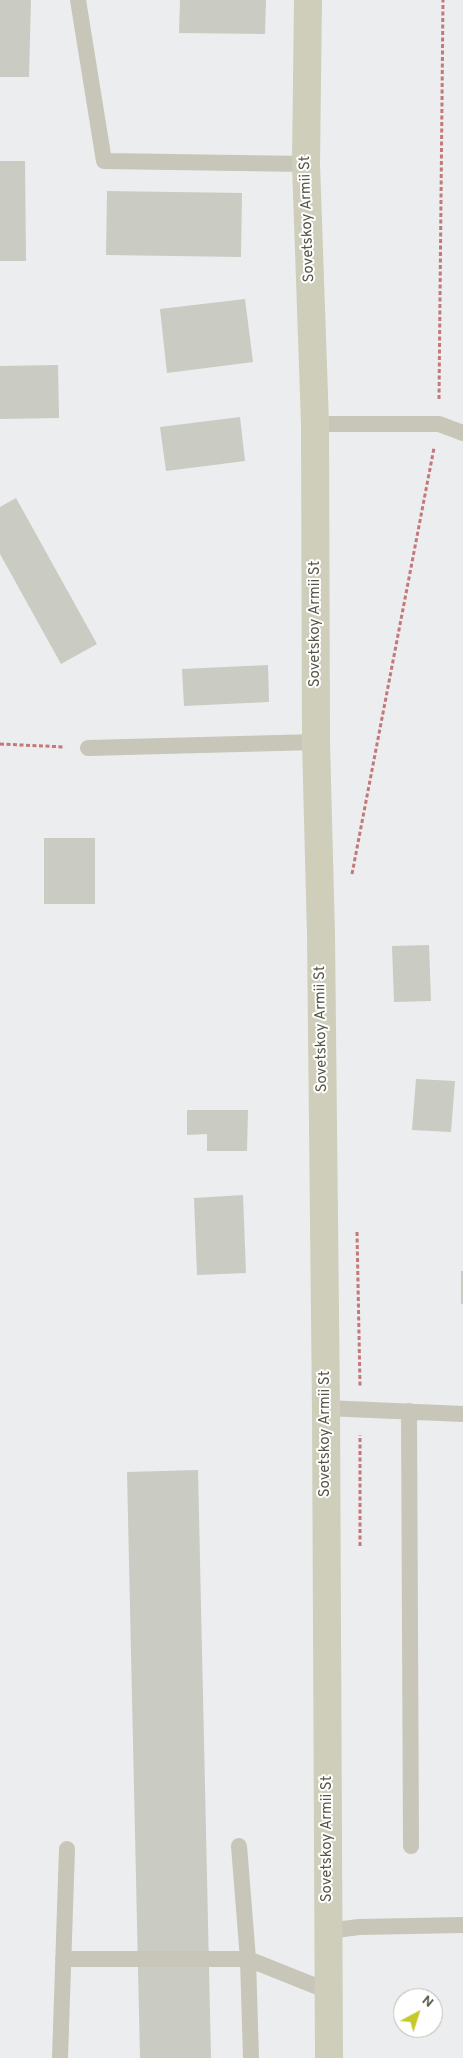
<!DOCTYPE html>
<html>
<head>
<meta charset="utf-8">
<style>
	body { margin:0 }
	#map { position:relative; width:463px; height:2058px; overflow:hidden; background:#ecedee; font-family:Overpass,sans-serif }
	canvas { display:block }
	.north { position:absolute; left:393px; top:1988px; width:50px; height:50px; box-sizing:border-box; background:#fff; border:1px solid #bcbbb5; border-radius:50%; rotate:40deg; font-size:14px; font-weight:700; line-height:20px; text-align:center; color:#575646 }
	.north::after { content:''; display:block; margin:auto; width:18px; height:22px; background:#c5ca2a; clip-path:polygon(50% 0,100% 100%,50% 72%,0 100%) }
</style>
</head>
<body>
<div id="map">
<canvas width="463" height="2058"></canvas>
<div class="north">N</div>
</div>
<script>
const context = document.querySelector('canvas').getContext('2d');
context.lineJoin = 'round';
function fillPath(path, color) { context.fillStyle = color; context.fill(path, 'evenodd'); }
const shape = rows => new Path2D(rows.map(r => 'M' + r).join(''));
function trace(path, color, width, dash) { context.strokeStyle = color; context.lineWidth = width; context.lineCap = dash ? 'butt' : 'round'; context.setLineDash(dash || []); context.stroke(path); }
function drawText(font, color, halo, rows, align = 'center') {
  context.font = font + ' Overpass,sans-serif'; context.lineWidth = 4; context.setLineDash([]); context.textBaseline = 'middle'; context.strokeStyle = halo; context.fillStyle = color; for (const [text, x, y, turn = 0] of rows) {
    context.save(); context.translate(x, y); context.rotate((+turn || 0) * Math.PI / 180); context.textAlign = isNaN(turn) ? turn : align; if (halo) context.strokeText(text, 0, 0); context.fillText(text, 0, 0); context.restore();
  }
}
fillPath(shape([
	[0,0,31,0,29,77,0,77],
	[180,0,266,0,265,34,179,33],
	[0,161,25,161,26,261,0,261],
	[107,191,242,193,241,257,106,255],
	[245,299,253,362,167,373,160,309],
	[58,365,59,418,0,419,0,366],
	[240,417,245,461,166,471,160,427],
	[16,498,97,644,61,664,0,554,0,507],
	[268,665,269,702,184,706,182,669],
	[44,838,95,838,95,904,44,904],
	[429,945,431,1001,394,1002,392,946],
	[416,1079,455,1081,451,1132,412,1130],
	[187,1110,248,1110,247,1151,207,1151,207,1134,187,1135],
	[243,1195,246,1273,197,1275,194,1198],
	[461,1271,463,1271,463,1304,461,1304],
	[198,1470,211,2058,140,2058,127,1472]
]), '#cacbc3');
trace(shape([
	[439,399,443,0],
	[0,744,65,747],
	[352,874,434,448],
	[357,1232,360,1386],
	[360,1546,360,1435]
]), '#c3797b', 3, [4, 2.5]);
trace(shape([
	[78,0,104,161,306,164],
	[315,424,439,424,463,433],
	[88,748,316,742],
	[326,1408,463,1414],
	[409,1411,411,1846],
	[239,1846,248,1959,251,2058],
	[328,1931,359,1927,463,1925],
	[63,1959,248,1959,328,1991],
	[60,2058,67,1849]
]), '#c7c6b8', 16);
trace(shape([
	[308,0,306,164,315,424,316,742,321,935,326,1408,329,2058]
]), '#cecebb', 28);
drawText('15px', '#575646', '#fff', [
	["Sovetskoy Armii St",308,219,-92],
	["Sovetskoy Armii St",316,624,-90],
	["Sovetskoy Armii St",322,1029,-91],
	["Sovetskoy Armii St",326,1434,-90],
	["Sovetskoy Armii St",328,1839,-90]
]);
</script>
</body>
</html>
